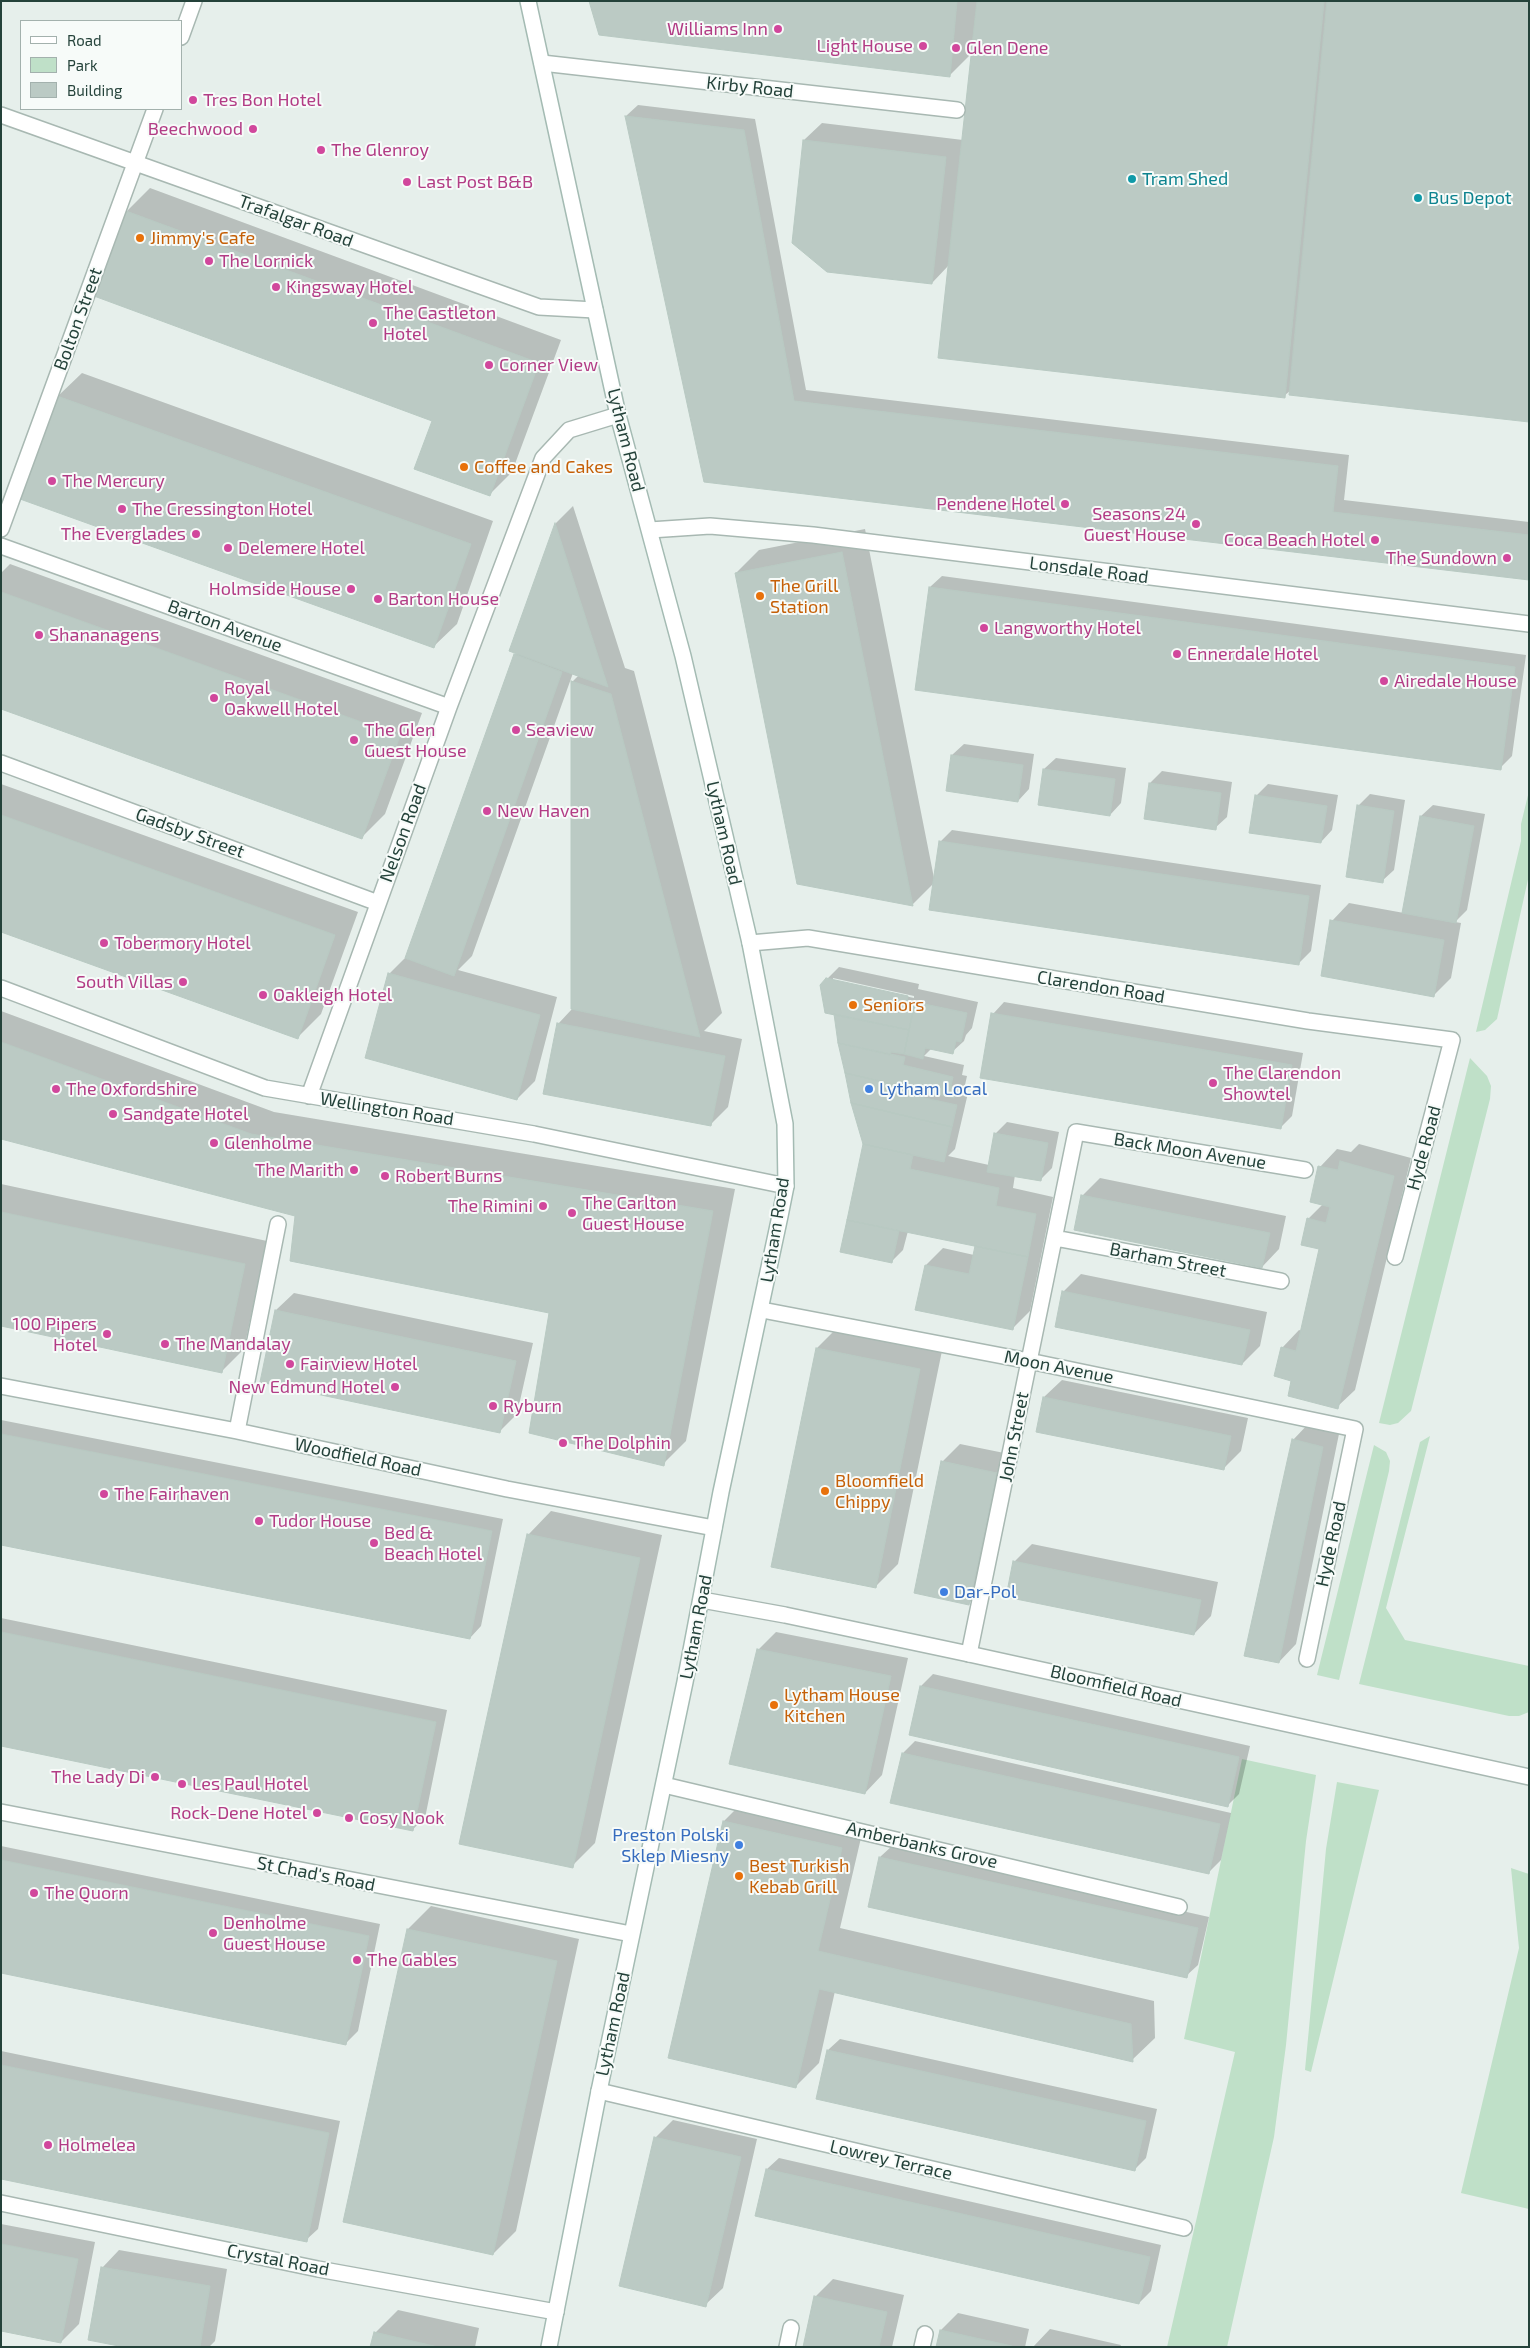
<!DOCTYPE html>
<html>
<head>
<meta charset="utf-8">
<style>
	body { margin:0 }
	#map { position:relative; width:1530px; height:2348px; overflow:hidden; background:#e6efeb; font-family:"Exo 2",sans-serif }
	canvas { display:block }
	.frame { position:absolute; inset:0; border:2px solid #24423a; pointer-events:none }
	.legend { position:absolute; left:20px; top:20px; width:162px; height:90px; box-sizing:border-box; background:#f7fbf9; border:1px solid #a3b1ad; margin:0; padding:6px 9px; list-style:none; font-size:15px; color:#24423a }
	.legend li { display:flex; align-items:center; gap:10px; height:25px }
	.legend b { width:25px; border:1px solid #a3b1ad }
</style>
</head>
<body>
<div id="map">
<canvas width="1530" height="2348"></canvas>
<div class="frame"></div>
<ul class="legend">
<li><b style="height:6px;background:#fff"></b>Road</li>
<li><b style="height:14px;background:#bfe0c8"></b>Park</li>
<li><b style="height:14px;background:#bbcac4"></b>Building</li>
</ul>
</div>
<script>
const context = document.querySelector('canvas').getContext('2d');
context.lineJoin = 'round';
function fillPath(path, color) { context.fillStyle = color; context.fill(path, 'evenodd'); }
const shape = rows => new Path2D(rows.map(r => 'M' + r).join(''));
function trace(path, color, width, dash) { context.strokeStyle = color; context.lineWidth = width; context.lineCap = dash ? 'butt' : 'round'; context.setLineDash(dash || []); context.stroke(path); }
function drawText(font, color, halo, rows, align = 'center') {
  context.font = font + ' "Exo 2",sans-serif'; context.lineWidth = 4; context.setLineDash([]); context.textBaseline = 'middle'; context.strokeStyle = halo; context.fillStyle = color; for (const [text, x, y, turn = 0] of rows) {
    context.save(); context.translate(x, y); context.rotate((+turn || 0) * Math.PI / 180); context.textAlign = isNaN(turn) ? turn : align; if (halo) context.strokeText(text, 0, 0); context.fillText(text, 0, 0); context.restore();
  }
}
fillPath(shape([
	[1529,791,1529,875,1497,1019,1485,1030,1476,1032,1521,841,1521,824],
	[1470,1058,1487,1076,1491,1086,1490,1099,1411,1411,1398,1423,1390,1425,1379,1423],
	[1430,1436,1386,1608,1405,1640,1529,1666,1529,1712,1519,1716,1509,1716,1359,1684,1420,1442],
	[1374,1445,1386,1452,1390,1461,1389,1471,1339,1680,1317,1675],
	[1242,1759,1316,1775,1306,1841,1286,2045,1274,2137,1227,2347,1167,2347,1235,2052,1184,2039],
	[1337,1782,1379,1790,1311,2072,1305,2070,1326,1849],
	[1511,1868,1529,1874,1529,2209,1461,2193,1519,1948]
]), '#bfe0c8');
fillPath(shape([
	[591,1,1529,1,1291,390,1284,396,949,265,932,283,804,140,822,123,963,140,973,52,949,76],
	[638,105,755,119,806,390,1349,455,1344,500,1529,522,1529,579,705,481,626,116],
	[150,188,561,340,512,472,489,495,434,420,96,295,127,211],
	[82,373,493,521,457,624,433,647,22,498,58,396],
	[573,506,625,668,634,671,722,1013,704,1031,742,1039,728,1107,710,1125,558,1024,572,1009,572,682,579,675,573,673,472,956,458,970,557,997,535,1081,517,1099,389,974,407,956,517,652,510,650,556,523],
	[865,529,934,878,940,842,952,830,1321,885,1311,951,1299,963,934,883,912,905,736,573,759,550],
	[10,564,422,713,385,814,362,837,1,707,1,573],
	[942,576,1526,655,1512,756,1500,768,930,587],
	[964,744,1034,754,1029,789,1018,801,952,755],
	[1056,758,1126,768,1121,803,1110,815,1044,769],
	[1162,771,1232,782,1227,817,1215,828,1145,818,1150,783],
	[1,784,358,912,321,1014,298,1037,1,931],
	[1268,784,1338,795,1332,830,1321,842,1256,796],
	[1370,794,1405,800,1394,870,1382,881,1358,806],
	[1433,805,1485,814,1467,910,1455,922,1461,923,1451,978,1434,995,1332,921,1349,903,1404,913,1421,816],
	[839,967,919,984,918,989,978,1002,972,1028,966,1035,964,1041,952,1052,932,1048,924,1056,964,1065,962,1075,967,1076,965,1085,958,1091,968,1093,955,1149,948,1156,989,1165,995,1134,1007,1122,1059,1132,1052,1168,1040,1180,1015,1175,1013,1188,1053,1197,1030,1311,1013,1328,926,1265,943,1248,974,1255,976,1245,908,1231,903,1250,891,1262,841,1251,864,1144,853,1103,827,979],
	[833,978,914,996,914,998,833,980],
	[1004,1002,1303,1053,1292,1116,1280,1128,993,1014],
	[1,1011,274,1112,735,1189,686,1441,663,1464,550,1312,297,1215,1,1137],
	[1359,1144,1411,1158,1355,1390,1337,1407,1292,1380,1282,1348,1299,1330,1302,1331,1321,1248,1308,1219,1323,1204,1320,1167,1337,1149,1351,1152],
	[1100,1178,1286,1216,1279,1249,1262,1267,1076,1229,1083,1195],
	[1,1184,267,1241,244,1349,221,1372,1,1324],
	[1081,1274,1267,1312,1260,1346,1242,1364,1063,1292],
	[294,1293,533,1343,517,1414,500,1431,276,1310],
	[840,1325,943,1346,898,1564,875,1587,817,1348],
	[1062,1380,1248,1418,1241,1451,1223,1469,1044,1397],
	[1,1420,503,1519,481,1626,470,1638,1,1544],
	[1310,1422,1340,1429,1296,1644,1279,1662,1293,1440],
	[960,1444,1014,1455,986,1586,969,1603,942,1462],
	[551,1511,662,1535,595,1843,572,1866,528,1535],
	[1032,1544,1218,1582,1211,1616,1194,1634,1014,1562],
	[1,1618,447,1710,425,1818,413,1829,1,1744],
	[776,1632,908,1658,882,1775,865,1793,731,1763,759,1649],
	[933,1674,1250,1746,1239,1794,1228,1805,911,1734,921,1686],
	[915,1741,1231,1813,1221,1860,1209,1872,903,1753],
	[747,1798,864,1825,840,1928,1154,2001,1155,2038,1132,2060,835,1991,819,2063,796,2086,724,1821],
	[1,1846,380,1924,358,2031,346,2043,1,1972],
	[892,1846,1209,1917,1198,1965,1186,1976,880,1857],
	[431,1906,579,1939,516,2231,493,2254,408,1929],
	[840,2039,1157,2109,1146,2158,1134,2170,828,2050],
	[1,2051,340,2121,318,2229,306,2240,1,2177],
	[673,2120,757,2139,723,2288,705,2305,621,2285,656,2137],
	[779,2158,1161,2245,1151,2291,1139,2303,767,2169],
	[1,2224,95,2242,79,2324,61,2342,1,2330],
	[119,2250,227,2269,215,2341,209,2347,131,2347,102,2268],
	[833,2279,904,2295,892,2347,804,2347,815,2297],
	[398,2310,479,2328,475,2347,372,2347,375,2333],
	[958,2313,1029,2329,1025,2347,937,2347,941,2330],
	[1050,2329,1121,2345,1120,2347,1033,2347]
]), '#0003');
const building = shape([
	[589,1,957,1,950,77,599,35,589,1],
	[977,1,1324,1,1285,398,938,358,977,1],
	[1327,1,1529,1,1529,422,1289,395,1327,1],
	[625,116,744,130,794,401,1338,466,1333,512,1529,535,1529,580,704,482,625,116],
	[803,140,946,157,932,284,827,272,792,243,803,140],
	[126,211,539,363,490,496,414,469,432,421,94,296,126,211],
	[57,396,471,544,434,648,20,499,57,396],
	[555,523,608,687,509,651,555,523],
	[842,552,913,906,797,884,735,573,842,552],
	[929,587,1515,667,1501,770,915,690,929,587],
	[1,592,400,736,362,839,1,709,1,592],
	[514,654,562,672,454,976,405,958,514,654],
	[571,681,611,694,700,1037,571,1009,571,681],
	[951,755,1023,765,1018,802,946,791,951,755],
	[1043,769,1115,779,1110,816,1038,805,1043,769],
	[1149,783,1221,793,1216,830,1144,819,1149,783],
	[1255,795,1327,806,1321,843,1249,833,1255,795],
	[1357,805,1394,811,1383,883,1346,877,1357,805],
	[1,815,335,935,298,1039,1,932,1,815],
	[1420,816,1474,826,1456,923,1402,913,1420,816],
	[939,841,1309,896,1299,965,929,910,939,841],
	[1330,920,1444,940,1434,997,1321,976,1330,920],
	[388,973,540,1015,517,1100,365,1058,388,973],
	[826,978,908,996,907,1001,915,1002,909,1030,825,1013,820,985,826,978],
	[915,1002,967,1013,961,1042,956,1041,953,1054,925,1048,923,1059,904,1054,915,1002],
	[991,1013,1292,1065,1281,1129,980,1078,991,1013],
	[834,1014,909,1030,904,1054,891,1052,890,1055,838,1043,834,1014],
	[557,1023,725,1056,711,1126,543,1094,557,1023],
	[1,1042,251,1134,713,1211,664,1466,529,1433,549,1313,290,1261,295,1216,1,1139,1,1042],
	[838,1043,905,1057,903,1065,953,1077,951,1086,956,1088,954,1098,845,1073,838,1043],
	[845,1073,912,1089,911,1095,957,1105,952,1127,851,1103,845,1073],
	[851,1103,952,1127,944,1162,863,1144,851,1103],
	[994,1133,1048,1143,1041,1181,987,1172,994,1133],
	[863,1144,913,1155,910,1169,999,1188,996,1206,1036,1214,1028,1257,847,1220,863,1144],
	[1340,1161,1394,1176,1338,1409,1288,1396,1291,1381,1274,1376,1281,1347,1296,1351,1319,1249,1301,1245,1307,1218,1326,1223,1330,1207,1310,1202,1318,1166,1338,1170,1340,1161],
	[1081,1195,1270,1233,1262,1268,1074,1230,1081,1195],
	[1,1212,245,1264,222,1373,1,1326,1,1212],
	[847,1220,899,1231,892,1263,840,1252,847,1220],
	[975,1246,1028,1257,1013,1330,915,1310,925,1265,969,1274,975,1246],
	[1062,1291,1250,1330,1242,1365,1055,1327,1062,1291],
	[275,1310,516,1361,500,1433,260,1382,275,1310],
	[816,1348,920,1369,876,1588,771,1567,816,1348],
	[1043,1397,1231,1436,1224,1470,1036,1432,1043,1397],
	[1,1434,492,1531,470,1639,1,1545,1,1434],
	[1292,1439,1323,1447,1279,1663,1244,1656,1292,1439],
	[941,1461,997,1473,969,1605,914,1593,941,1461],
	[527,1534,640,1558,573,1868,459,1844,527,1534],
	[1013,1561,1201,1600,1194,1635,1006,1597,1013,1561],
	[1,1632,436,1722,413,1831,1,1746,1,1632],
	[757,1649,891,1676,865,1794,729,1764,757,1649],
	[920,1686,1239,1757,1228,1807,909,1735,920,1686],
	[902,1753,1220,1824,1209,1874,890,1803,902,1753],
	[723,1821,842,1848,818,1951,1131,2024,1133,2062,819,1989,796,2088,668,2058,723,1821],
	[879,1857,1198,1928,1187,1978,868,1907,879,1857],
	[1,1860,369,1936,346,2045,1,1973,1,1860],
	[407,1929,557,1961,493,2255,343,2222,407,1929],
	[827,2050,1146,2121,1135,2171,816,2099,827,2050],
	[1,2065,329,2133,307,2242,1,2179,1,2065],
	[654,2137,741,2157,706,2307,619,2286,654,2137],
	[766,2169,1150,2257,1139,2304,755,2216,766,2169],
	[1,2244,78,2259,61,2343,1,2331,1,2244],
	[101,2267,210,2286,200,2347,124,2347,88,2340,101,2267],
	[814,2296,887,2312,879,2347,803,2347,814,2296],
	[940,2330,1012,2346,1012,2347,936,2347,940,2330],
	[374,2332,438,2347,370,2347,374,2332]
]);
fillPath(building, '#bbcac4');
trace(building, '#b8c9c2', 1);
const minor = shape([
	[181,37,194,1],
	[542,63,957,110],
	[1,115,539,307,595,310],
	[1,529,155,109],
	[650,530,710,526,813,535,1529,624],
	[1,546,449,707],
	[1,763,378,903],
	[750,943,808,938,1308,1021,1452,1040,1395,1257],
	[1,988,265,1088,534,1134,786,1186],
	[309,1096,449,707,543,458,569,430,618,415],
	[1055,1238,1281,1281],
	[762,1310,1029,1361,1355,1429,1307,1659],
	[1,1386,237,1431,507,1489,714,1528],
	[237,1431,278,1224],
	[969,1654,1076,1132,1305,1170],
	[664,1785,1179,1907],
	[1,1812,631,1934],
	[599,2091,1184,2228],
	[1,2203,318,2269,556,2312],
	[787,2347,791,2328],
	[922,2347,925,2334]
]);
const tertiary = shape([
	[702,1600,785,1615,969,1654,1529,1777]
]);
const secondary = shape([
	[528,1,618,415,683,656,750,943,785,1124,786,1186,780,1216,721,1492,685,1682,599,2091,549,2347]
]);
trace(minor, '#a8b8b2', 18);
trace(tertiary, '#a8b8b2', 18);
trace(secondary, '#a4bbb3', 18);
trace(minor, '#fff', 15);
trace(tertiary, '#fff', 15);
trace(secondary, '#fff', 15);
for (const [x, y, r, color] of [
	[778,29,5,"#d1479c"],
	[923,46,5,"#d1479c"],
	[956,48,5,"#d1479c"],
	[193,100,5,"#d1479c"],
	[253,129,5,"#d1479c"],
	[321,150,5,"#d1479c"],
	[1132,179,5,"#0f9aa8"],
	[407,182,5,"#d1479c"],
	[1418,198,5,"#0f9aa8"],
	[140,238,5,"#e8710a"],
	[209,261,5,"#d1479c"],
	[276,287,5,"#d1479c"],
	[373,323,5,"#d1479c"],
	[489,365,5,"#d1479c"],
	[464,467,5,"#e8710a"],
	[52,481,5,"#d1479c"],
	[1065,504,5,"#d1479c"],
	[122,509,5,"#d1479c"],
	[1196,524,5,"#d1479c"],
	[196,534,5,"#d1479c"],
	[1375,540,5,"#d1479c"],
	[228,548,5,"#d1479c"],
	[1507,558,5,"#d1479c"],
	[351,589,5,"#d1479c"],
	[760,596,5,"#e8710a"],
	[378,599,5,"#d1479c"],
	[984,628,5,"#d1479c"],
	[39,635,5,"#d1479c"],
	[1177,654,5,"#d1479c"],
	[1384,681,5,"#d1479c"],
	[214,698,5,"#d1479c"],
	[516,730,5,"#d1479c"],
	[354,740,5,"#d1479c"],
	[487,811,5,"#d1479c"],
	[104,943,5,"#d1479c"],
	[183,982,5,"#d1479c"],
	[263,995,5,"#d1479c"],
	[853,1005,5,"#e8710a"],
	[1213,1083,5,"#d1479c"],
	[56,1089,5,"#d1479c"],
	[869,1089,5,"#3f7fe0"],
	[113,1114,5,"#d1479c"],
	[214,1143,5,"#d1479c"],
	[354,1170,5,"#d1479c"],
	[385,1176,5,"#d1479c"],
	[543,1206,5,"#d1479c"],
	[572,1213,5,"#d1479c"],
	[107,1334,5,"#d1479c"],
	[165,1344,5,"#d1479c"],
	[290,1364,5,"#d1479c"],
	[395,1387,5,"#d1479c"],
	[493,1406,5,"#d1479c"],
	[563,1443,5,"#d1479c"],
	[825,1491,5,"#e8710a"],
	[104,1494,5,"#d1479c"],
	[259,1521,5,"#d1479c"],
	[374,1543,5,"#d1479c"],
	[944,1592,5,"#3f7fe0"],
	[774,1705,5,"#e8710a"],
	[155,1777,5,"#d1479c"],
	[182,1784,5,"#d1479c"],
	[317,1813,5,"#d1479c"],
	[349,1818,5,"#d1479c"],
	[739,1845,5,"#3f7fe0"],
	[739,1876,5,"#e8710a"],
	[34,1893,5,"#d1479c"],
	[213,1933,5,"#d1479c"],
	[357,1960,5,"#d1479c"],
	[48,2145,5,"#d1479c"]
]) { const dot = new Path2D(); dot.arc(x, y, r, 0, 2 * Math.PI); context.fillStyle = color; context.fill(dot); trace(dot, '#f7fbf9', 2); }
drawText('18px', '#b23c85', '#f7fbf9', [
	["Williams Inn",768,29,"right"],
	["Light House",913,46,"right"],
	["Glen Dene",966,48],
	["Tres Bon Hotel",203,100],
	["Beechwood",243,129,"right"],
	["The Glenroy",331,150],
	["Last Post B&B",417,182],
	["The Lornick",219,261],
	["Kingsway Hotel",286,287],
	["The Castleton",383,313],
	["Hotel",383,334],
	["Corner View",499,365],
	["The Mercury",62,481],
	["Pendene Hotel",1055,504,"right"],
	["The Cressington Hotel",132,509],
	["Seasons 24",1186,514,"right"],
	["Guest House",1186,535,"right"],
	["The Everglades",186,534,"right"],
	["Coca Beach Hotel",1365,540,"right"],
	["Delemere Hotel",238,548],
	["The Sundown",1497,558,"right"],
	["Holmside House",341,589,"right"],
	["Barton House",388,599],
	["Langworthy Hotel",994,628],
	["Shananagens",49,635],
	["Ennerdale Hotel",1187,654],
	["Airedale House",1394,681],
	["Royal",224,688],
	["Oakwell Hotel",224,709],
	["The Glen",364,730],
	["Guest House",364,751],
	["Seaview",526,730],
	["New Haven",497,811],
	["Tobermory Hotel",114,943],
	["South Villas",173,982,"right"],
	["Oakleigh Hotel",273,995],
	["The Clarendon",1223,1073],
	["Showtel",1223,1094],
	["The Oxfordshire",66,1089],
	["Sandgate Hotel",123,1114],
	["Glenholme",224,1143],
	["The Marith",344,1170,"right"],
	["Robert Burns",395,1176],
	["The Carlton",582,1203],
	["Guest House",582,1224],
	["The Rimini",533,1206,"right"],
	["100 Pipers",97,1324,"right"],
	["Hotel",97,1345,"right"],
	["The Mandalay",175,1344],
	["Fairview Hotel",300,1364],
	["New Edmund Hotel",385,1387,"right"],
	["Ryburn",503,1406],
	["The Dolphin",573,1443],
	["The Fairhaven",114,1494],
	["Tudor House",269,1521],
	["Bed &",384,1533],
	["Beach Hotel",384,1554],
	["The Lady Di",145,1777,"right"],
	["Les Paul Hotel",192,1784],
	["Rock-Dene Hotel",307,1813,"right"],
	["Cosy Nook",359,1818],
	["The Quorn",44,1893],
	["Denholme",223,1923],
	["Guest House",223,1944],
	["The Gables",367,1960],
	["Holmelea",58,2145]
], 'left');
drawText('18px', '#24423a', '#f7fbf9', [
	["Kirby Road",750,87,6],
	["Trafalgar Road",296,221,20],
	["Bolton Street",78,319,-70],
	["Lytham Road",626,440,76],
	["Lonsdale Road",1089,570,7],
	["Barton Avenue",225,626,20],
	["Gadsby Street",190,833,20],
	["Nelson Road",403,833,-70],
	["Lytham Road",724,833,77],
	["Clarendon Road",1101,987,9],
	["Wellington Road",387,1109,9],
	["Hyde Road",1424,1148,-75],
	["Back Moon Avenue",1190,1151,9],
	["Lytham Road",775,1230,-81],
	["Barham Street",1168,1260,11],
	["Moon Avenue",1059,1367,11],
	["John Street",1014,1437,-79],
	["Woodfield Road",358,1457,12],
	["Hyde Road",1331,1544,-78],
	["Lytham Road",696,1627,-79],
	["Bloomfield Road",1116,1686,13],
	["Amberbanks Grove",922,1845,13],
	["St Chad's Road",316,1874,11],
	["Lytham Road",613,2024,-78],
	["Lowrey Terrace",891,2160,13],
	["Crystal Road",278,2260,11]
]);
drawText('18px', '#0d838f', '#f7fbf9', [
	["Tram Shed",1142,179],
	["Bus Depot",1428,198]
], 'left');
drawText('18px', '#c56008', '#f7fbf9', [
	["Jimmy's Cafe",150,238],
	["Coffee and Cakes",474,467],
	["The Grill",770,586],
	["Station",770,607],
	["Seniors",863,1005],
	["Bloomfield",835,1481],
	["Chippy",835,1502],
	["Lytham House",784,1695],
	["Kitchen",784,1716],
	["Best Turkish",749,1866],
	["Kebab Grill",749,1887]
], 'left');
drawText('18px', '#366cbe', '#f7fbf9', [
	["Lytham Local",879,1089],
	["Dar-Pol",954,1592],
	["Preston Polski",729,1835,"right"],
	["Sklep Miesny",729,1856,"right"]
], 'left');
</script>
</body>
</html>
